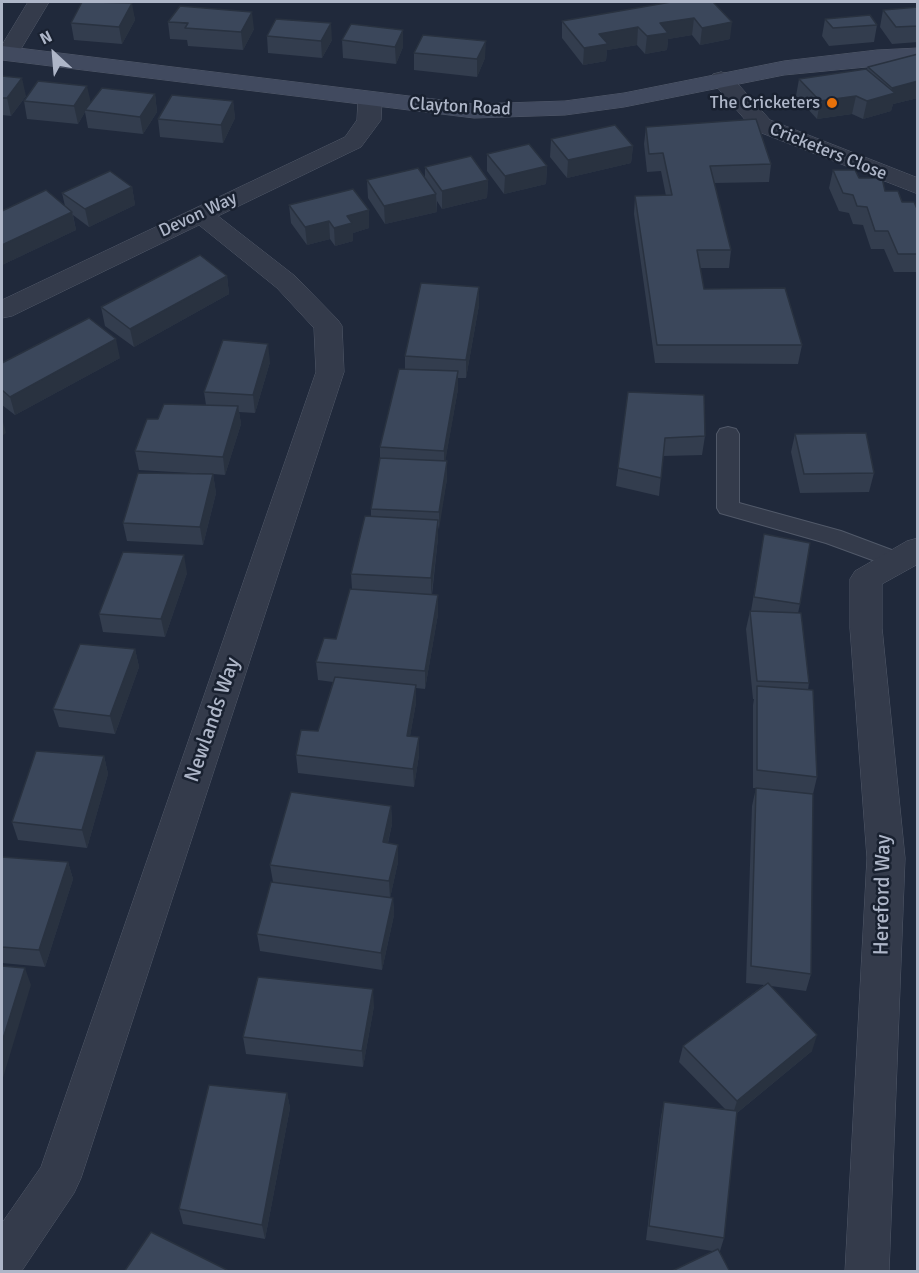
<!DOCTYPE html>
<html>
<head>
<meta charset="utf-8">
<style>
	body { margin:0 }
	#map { position:relative; width:919px; height:1273px; overflow:hidden; background:#20293b; font-family:Signika,sans-serif }
	canvas { display:block }
	.frame { position:absolute; inset:0; border:3px solid #aeb6c8; pointer-events:none }
	.north { position:absolute; left:24px; top:24px; width:60px; height:60px; -webkit-text-stroke:4px #192130; paint-order:stroke; rotate:334deg; font-size:16px; font-weight:700; line-height:24px; text-align:center; color:#aeb6c8 }
	.north::after { content:''; display:block; margin:auto; width:21px; height:27px; background:#aeb6c8; clip-path:polygon(50% 0,100% 100%,50% 72%,0 100%) }
</style>
</head>
<body>
<div id="map">
<canvas width="919" height="1273"></canvas>
<div class="frame"></div>
<div class="north">N</div>
</div>
<script>
const context = document.querySelector('canvas').getContext('2d');
context.lineJoin = 'round';
const shape = rows => new Path2D(rows.map(r => 'M' + r).join(''));
function trace(path, color, width, dash) { context.strokeStyle = color; context.lineWidth = width; context.lineCap = dash ? 'butt' : 'round'; context.setLineDash(dash || []); context.stroke(path); }
function fillPath(path, color) { context.fillStyle = color; context.fill(path, 'evenodd'); }
function drawText(font, color, halo, rows, align = 'center') {
  context.font = font + ' Signika,sans-serif'; context.lineWidth = 5; context.setLineDash([]); context.textBaseline = 'middle'; context.strokeStyle = halo; context.fillStyle = color; for (const [text, x, y, turn = 0] of rows) {
    context.save(); context.translate(x, y); context.rotate((+turn || 0) * Math.PI / 180); context.textAlign = isNaN(turn) ? turn : align; if (halo) context.strokeText(text, 0, 0); context.fillText(text, 0, 0); context.restore();
  }
}
const lane = shape([
	[728,427,736,429,739,434,739,503,841,531,905,555,908,561,905,567,897,569,826,543,720,513,717,508,717,434,720,429,728,427]
]);
const street = shape([
	[28,2,49,2,15,59,2,59,2,45,28,2],
	[721,72,729,74,770,120,918,178,918,194,754,130,710,79,713,74,721,72],
	[370,93,378,95,382,100,381,120,361,147,218,216,295,276,338,320,342,326,344,372,81,1178,74,1193,21,1272,2,1272,2,1223,41,1167,316,372,314,328,277,288,199,225,12,316,2,318,2,300,345,137,357,120,358,100,362,95,370,93],
	[918,538,918,564,882,584,882,628,905,858,889,1272,845,1272,867,858,850,628,850,579,855,571,907,541,918,538]
]);
const secondary = shape([
	[2,46,474,104,565,101,624,93,784,61,877,50,918,48,918,62,784,75,624,107,565,115,474,118,2,60,2,46]
]);
trace(lane, '#515969', 2);
trace(street, '#515969', 1);
trace(secondary, '#515969', 1);
fillPath(lane, '#343b4b');
fillPath(street, '#343b4b');
fillPath(secondary, '#414a5f');
fillPath(shape([
	[82,2,132,2,131,3,135,20,122,44,74,40,71,23],
	[671,2,730,39,700,45,692,35,668,39,667,50,645,54,637,45,607,50,606,61,583,65,562,38,562,21],
	[918,7,918,42,892,44,880,27,883,10],
	[825,19,877,25,874,42,829,46,822,36],
	[168,22,254,29,243,50,188,46,187,40,170,39],
	[267,36,332,40,322,58,268,53],
	[342,40,403,47,396,64,343,58],
	[414,53,485,58,477,77,414,70],
	[918,54,918,98,893,104,891,111,863,119,852,114,817,119,796,96,799,79,867,69,868,67],
	[2,76,26,96,11,116,2,115],
	[155,94,157,112,143,134,88,128,85,112,78,124,27,119,24,101,91,103],
	[233,101,235,118,223,143,160,137,158,119],
	[646,127,771,164,769,182,714,183,731,250,729,268,700,268,704,289,802,345,798,364,655,363,634,214,635,196,666,196,661,171,647,172,644,144],
	[551,139,633,146,631,163,567,178,550,157],
	[487,154,547,166,546,184,504,194,487,171],
	[425,167,488,180,487,198,442,209,437,201,437,212,385,224,368,198,367,180,425,179],
	[833,170,859,178,885,191,918,211,918,272,894,272,884,249,871,249,863,225,853,224,849,213,839,211,829,188],
	[132,187,135,205,89,227,73,215,76,230,2,265,2,211,65,206,62,193],
	[289,205,369,210,369,228,353,233,353,241,335,246,330,239,307,245,291,223],
	[227,276,229,294,134,347,105,326,101,307],
	[479,305,466,378,458,378,458,389,445,461,447,479,438,530,438,538,432,595,438,614,425,689,416,688,416,703,410,736,419,737,419,755,414,787,298,773,296,755,318,731,333,682,318,680,316,662,336,639,352,589,351,574,371,517,371,509,380,458,380,447,405,369,405,356],
	[120,358,15,415,2,405,2,363],
	[270,362,255,413,239,412,241,424,225,475,213,474,216,493,203,545,127,541,123,523,208,474,139,470,135,451,158,419,206,405,204,392],
	[628,392,705,436,702,455,663,456,659,496,616,486],
	[795,434,874,473,869,492,800,493,791,452],
	[764,534,800,604,798,613,809,683,808,690,817,777,813,794,811,974,806,991,771,986,812,1051,737,1113,724,1238,720,1251,712,1251,646,1240,661,1117,664,1102,725,1109,679,1062,683,1046,764,985,746,983,752,806,756,788,753,788,753,705,754,699,753,699,746,629,750,611,751,611],
	[187,573,165,637,103,632,99,614],
	[135,649,139,667,115,734,59,727,53,709],
	[104,756,108,774,87,848,18,840,12,822],
	[391,806,392,824,388,843,398,845,398,862,390,898,393,898,394,915,382,970,260,951,257,934,273,882,270,865],
	[2,857,68,862,73,879,45,967,2,963],
	[374,1006,363,1067,246,1054,243,1037],
	[287,1093,290,1108,265,1239,183,1224,179,1209]
]), '#333d4e');
fillPath(shape([
	[132,3,135,20,122,44,119,27],
	[252,12,254,29,243,50,241,32],
	[694,18,692,35,668,39,667,50,645,54,647,36,660,23],
	[732,22,730,39,700,45,702,28],
	[331,23,332,40,322,58,321,41],
	[638,27,637,45,607,50,606,61,583,65,584,48,599,34],
	[403,30,403,47,396,64,395,47],
	[486,41,485,58,477,77,477,59],
	[22,78,26,96,11,116,7,98],
	[918,81,918,98,893,104,891,111,863,119,867,101,891,94,892,88],
	[87,86,91,103,85,110,85,112,78,124,74,106],
	[155,94,157,112,143,134,140,117],
	[856,96,852,114,817,119,820,101],
	[233,101,235,118,223,143,221,125],
	[633,146,631,163,567,178,568,160],
	[547,166,546,184,504,194,505,176],
	[488,180,487,198,442,209,442,191],
	[132,187,135,205,89,227,85,209],
	[436,194,437,212,385,224,384,206],
	[369,210,369,228,353,233,353,241,335,246,334,228,347,216],
	[72,212,76,230,2,265,2,245],
	[329,221,330,239,307,245,305,227],
	[227,276,229,294,134,347,130,329],
	[479,287,479,305,466,378,466,360],
	[116,339,120,358,15,415,10,397],
	[268,344,270,362,255,413,253,395],
	[458,371,458,389,444,469,444,451],
	[238,406,241,424,225,475,223,457],
	[2,418,6,433,2,436],
	[447,461,447,479,439,530,439,512],
	[213,474,216,493,203,545,200,527],
	[438,520,438,538,431,597,431,578],
	[184,555,187,573,165,637,161,619],
	[438,595,438,614,425,689,425,671],
	[135,649,139,667,115,734,110,716],
	[416,685,416,703,407,753,407,736],
	[419,737,419,755,414,787,413,769],
	[104,756,108,774,87,848,82,830],
	[391,806,392,824,384,859,383,842],
	[398,845,398,862,390,898,389,881],
	[68,862,73,879,45,967,39,950],
	[393,898,394,915,382,970,381,953],
	[25,968,31,985,2,1081,2,1042],
	[373,989,374,1006,363,1067,362,1051],
	[817,1035,812,1051,732,1117,737,1101],
	[287,1093,290,1108,265,1239,262,1225]
]), '#293240');
const building = shape([
	[82,2,93,2,132,3,119,27,71,23,82,2],
	[671,2,713,2,732,22,702,28,694,18,660,23,668,33,647,36,638,27,599,34,608,44,584,48,562,21,671,2],
	[180,6,252,12,241,32,185,28,188,23,168,22,180,6],
	[918,7,918,26,896,27,883,10,918,7],
	[870,15,877,25,833,28,825,19,870,15],
	[276,19,331,23,321,41,267,36,276,19],
	[351,24,403,30,395,47,342,40,351,24],
	[423,35,486,41,477,59,414,53,423,35],
	[918,54,918,81,892,88,868,67,918,54],
	[866,69,895,93,867,101,856,96,820,101,799,79,866,69],
	[2,76,22,78,7,98,2,98,2,76],
	[38,81,87,86,74,106,24,101,38,81],
	[102,88,155,94,140,117,85,110,102,88],
	[172,95,233,101,221,125,158,119,172,95],
	[756,119,771,164,710,166,731,250,697,250,704,289,785,288,802,345,657,345,635,196,672,195,663,153,649,154,646,127,756,119],
	[615,125,633,146,568,160,551,139,615,125],
	[529,144,547,166,505,176,487,154,529,144],
	[471,156,488,180,442,191,425,167,471,156],
	[418,168,436,194,384,206,367,180,418,168],
	[833,170,855,170,859,178,882,178,885,191,898,191,902,202,914,202,918,211,918,254,898,254,888,231,875,231,867,207,857,206,853,195,843,193,833,170],
	[110,171,132,187,85,209,62,193,110,171],
	[353,189,369,210,347,216,352,223,334,228,329,221,305,227,289,205,353,189],
	[46,190,72,212,2,245,2,211,46,190],
	[200,255,227,276,130,329,101,307,200,255],
	[421,283,479,287,466,360,405,356,421,283],
	[89,318,116,339,10,397,2,390,2,363,89,318],
	[223,340,268,344,253,395,204,392,223,340],
	[399,369,458,371,444,451,380,447,399,369],
	[628,392,704,395,705,436,665,438,661,478,618,468,628,392],
	[164,404,238,406,223,457,135,451,147,419,158,419,164,404],
	[866,433,874,473,804,474,795,434,866,433],
	[380,458,447,461,439,512,371,509,380,458],
	[138,473,213,474,200,527,123,523,138,473],
	[365,516,438,520,431,578,351,574,365,516],
	[764,534,810,543,800,604,754,597,764,534],
	[123,552,184,555,161,619,99,614,123,552],
	[350,589,438,595,425,671,316,662,324,638,336,639,350,589],
	[750,611,801,613,809,683,757,681,750,611],
	[80,644,135,649,110,716,53,709,80,644],
	[335,677,416,685,407,736,419,737,413,769,296,755,301,730,318,731,335,677],
	[757,686,813,690,817,777,757,770,757,686],
	[36,751,104,756,82,830,12,822,36,751],
	[756,788,813,794,811,974,751,966,756,788],
	[291,792,391,806,383,842,398,845,389,881,270,865,291,792],
	[2,857,68,862,39,950,2,947,2,857],
	[271,882,393,898,381,953,257,934,271,882],
	[2,966,25,968,2,1042,2,966],
	[258,977,373,989,362,1051,243,1037,258,977],
	[768,983,817,1035,737,1101,683,1046,768,983],
	[209,1085,287,1093,262,1225,179,1209,209,1085],
	[664,1102,737,1111,724,1238,649,1226,664,1102],
	[151,1232,227,1270,226,1272,124,1272,151,1232],
	[718,1249,730,1272,670,1272,718,1249]
]);
fillPath(building, '#3b475b');
trace(building, '#293240', 1.5);
for (const [x, y, r, color] of [
	[832,103,6,"#e8710a"]
]) { const dot = new Path2D(); dot.arc(x, y, r, 0, 2 * Math.PI); context.fillStyle = color; context.fill(dot); trace(dot, '#192130', 2); }
drawText('18px', '#aeb6c8', '#192130', [
	["The Cricketers",820,103]
], 'right');
drawText('18px', '#aeb6c8', '#192130', [
	["Clayton Road",460,107,3],
	["Cricketers Close",828,152,22],
	["Devon Way",198,215,-25]
]);
drawText('21px', '#aeb6c8', '#192130', [
	["Newlands Way",213,720,-71],
	["Hereford Way",883,895,-89]
]);
</script>
</body>
</html>
